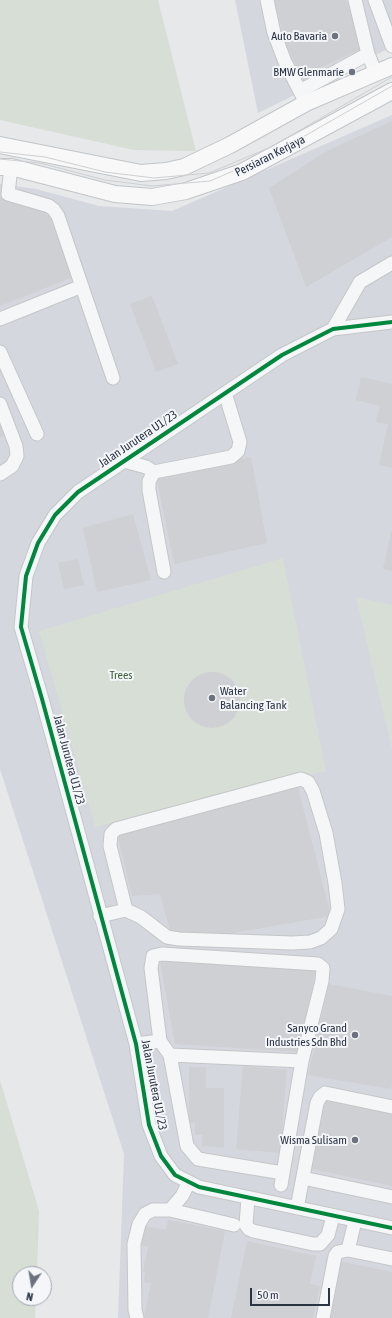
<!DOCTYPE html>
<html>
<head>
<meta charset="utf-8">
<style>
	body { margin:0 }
	#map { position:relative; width:392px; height:1318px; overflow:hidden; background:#e6e8ea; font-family:"Asap Condensed",sans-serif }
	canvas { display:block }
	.north { position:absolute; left:12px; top:1266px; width:40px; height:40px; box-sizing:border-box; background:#f4f6f9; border:1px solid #a4a8b1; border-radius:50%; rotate:192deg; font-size:11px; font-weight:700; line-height:16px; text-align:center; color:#2b3445 }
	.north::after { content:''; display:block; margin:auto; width:14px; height:18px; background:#6c737f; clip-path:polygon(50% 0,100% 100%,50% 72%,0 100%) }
	.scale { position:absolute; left:250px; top:1288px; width:80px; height:18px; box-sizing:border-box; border:2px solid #2b3445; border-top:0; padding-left:5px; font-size:12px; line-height:14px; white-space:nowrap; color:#2b3445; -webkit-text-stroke:3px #f4f6f9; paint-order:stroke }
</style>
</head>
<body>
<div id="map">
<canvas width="392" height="1318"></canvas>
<div class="north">N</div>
<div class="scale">50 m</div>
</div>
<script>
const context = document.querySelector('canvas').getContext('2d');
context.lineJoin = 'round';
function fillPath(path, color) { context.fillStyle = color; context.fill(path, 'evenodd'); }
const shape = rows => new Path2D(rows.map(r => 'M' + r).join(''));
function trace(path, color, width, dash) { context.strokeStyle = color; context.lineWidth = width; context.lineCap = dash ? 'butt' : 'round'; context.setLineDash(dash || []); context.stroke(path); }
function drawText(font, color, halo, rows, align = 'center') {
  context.font = font + ' "Asap Condensed",sans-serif'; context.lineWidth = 4; context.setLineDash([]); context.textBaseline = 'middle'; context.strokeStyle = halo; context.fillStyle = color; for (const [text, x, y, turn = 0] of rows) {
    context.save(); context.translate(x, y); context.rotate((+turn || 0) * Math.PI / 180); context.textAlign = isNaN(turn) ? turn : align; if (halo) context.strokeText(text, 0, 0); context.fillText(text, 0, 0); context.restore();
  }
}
fillPath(shape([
	[235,0,392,0,392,47,258,113],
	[392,115,392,1318,118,1318,124,1154,0,769,0,184,36,189,99,206,172,211]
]), '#d4d7dd');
fillPath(shape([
	[0,0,158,0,196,151,134,150,0,120],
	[283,558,326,771,95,827,39,631],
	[215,672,223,674,231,679,237,685,240,694,240,703,238,711,233,719,226,724,218,727,209,727,200,724,192,719,187,711,184,702,185,692,190,683,196,677,205,673],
	[356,597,392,605,392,750],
	[0,1080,39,1211,37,1274,20,1274,20,1298,36,1298,35,1318,0,1318]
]), '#d6ded6');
fillPath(shape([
	[273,0,346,0,364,48,301,76,288,49],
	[392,121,392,237,306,287,269,188,327,151],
	[0,197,47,210,73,277,0,306],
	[152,296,178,364,156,372,130,304],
	[361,377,392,384,392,468,379,465,388,424,376,422,380,406,356,400],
	[0,412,8,433,0,437],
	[251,457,267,543,174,564,156,475],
	[133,514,151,580,97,592,83,528],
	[391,532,392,532,392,571,383,569],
	[78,559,84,585,64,589,58,563],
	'184 700a28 28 0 1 1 56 0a28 28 0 1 1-56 0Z',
	[297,784,331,916,221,935,171,934,160,894,132,896,117,833],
	[160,961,316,969,298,1052,175,1044],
	[329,984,392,996,392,1083,391,1089,308,1075],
	[243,1066,287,1070,280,1153,236,1149],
	[189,1067,206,1067,206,1088,224,1088,224,1147,202,1146,202,1135,195,1135,195,1123,189,1123],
	[326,1097,392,1111,392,1186,311,1169],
	[168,1220,225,1231,208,1318,144,1318,151,1283,144,1282,145,1272,143,1272,148,1247,140,1245,144,1226,166,1230],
	[247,1241,316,1256,310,1284,320,1286,313,1318,231,1318],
	[339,1261,392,1272,392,1318,328,1318]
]), '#ced0d3');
const minor = shape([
	[267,0,274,33,285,62,306,103],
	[355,0,368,54,376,73],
	[375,0,392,46],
	[300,91,368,54],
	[11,167,8,194,49,206,54,210,58,216,113,378],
	[0,319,82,286],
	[392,322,333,329,282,355,78,492,55,515,38,543,26,576,21,627,42,699,136,1044,149,1125,161,1156,175,1175,199,1187,392,1228],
	[333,329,360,282,392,263],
	[0,352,37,434],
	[0,404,16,446,17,456,12,466,0,474],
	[124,461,146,467,154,472],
	[164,572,149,490,149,481,154,472,231,457,238,451,240,442,225,393],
	[100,916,126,910,141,917,167,937,179,939,292,943,310,942,321,938,331,929,338,909,335,883,326,833,313,791,308,782,301,779,116,829,111,834,110,846,126,910],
	[160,1041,151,968,153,956,162,954,318,964,323,968,322,981,302,1061,170,1055],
	[136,1044,160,1041,170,1055,187,1146,198,1159,283,1173,302,1061],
	[303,1178,392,1197],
	[281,1185,283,1173],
	[248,1198,246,1225,249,1229,253,1231,313,1244,320,1244,328,1235,333,1216],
	[297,1208,317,1103,320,1097,325,1093,392,1107],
	[170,1210,234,1225],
	[348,1250,355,1221],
	[137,1318,135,1310,134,1244,139,1224,145,1214,153,1210,170,1210,182,1196,189,1182],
	[323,1318,335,1256,338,1252,348,1250,392,1259]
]);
const major = shape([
	[0,145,141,173,166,171,184,167,230,145,306,103,392,66],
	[0,167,11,167,115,194,152,197,186,191,242,172,392,91]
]);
trace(minor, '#c4c6c8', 15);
trace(major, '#c2c5c8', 18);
trace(minor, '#f5f6f7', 13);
trace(major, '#f8f8f8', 16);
trace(shape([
	[0,152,45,157,105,172,154,178,209,173,271,147,392,77],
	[0,159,40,163,105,180,152,186,210,181,275,153,392,86]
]), '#cecfd2', 1);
trace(shape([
	[392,322,333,329,282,355,78,492,55,515,38,543,26,576,21,627,42,699,136,1044,149,1125,161,1156,175,1175,199,1187,392,1228]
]), '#00873e', 4);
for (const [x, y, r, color] of [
	[335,36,4,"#6c737f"],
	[352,72,4,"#6c737f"],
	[212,698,4,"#6c737f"],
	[355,1035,4,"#6c737f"],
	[355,1140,4,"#6c737f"]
]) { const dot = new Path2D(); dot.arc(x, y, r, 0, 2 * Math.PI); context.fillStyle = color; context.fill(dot); trace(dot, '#f4f6f9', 1.5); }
drawText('12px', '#2b3445', '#f4f6f9', [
	["Auto Bavaria",327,36],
	["BMW Glenmarie",344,72],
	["Water",220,691,"left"],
	["Balancing Tank",220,705,"left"],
	["Sanyco Grand",347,1028],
	["Industries Sdn Bhd",347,1042],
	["Wisma Sulisam",347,1140]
], 'right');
drawText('12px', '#2b3445', '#f4f6f9', [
	["Persiaran Kerjaya",270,156,-27],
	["Jalan Jurutera U1/23",138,439,-34],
	["Jalan Jurutera U1/23",69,760,75],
	["Jalan Jurutera U1/23",154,1085,79]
]);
drawText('12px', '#3f6138', '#f4f6f9', [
	["Trees",121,675]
]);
</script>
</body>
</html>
